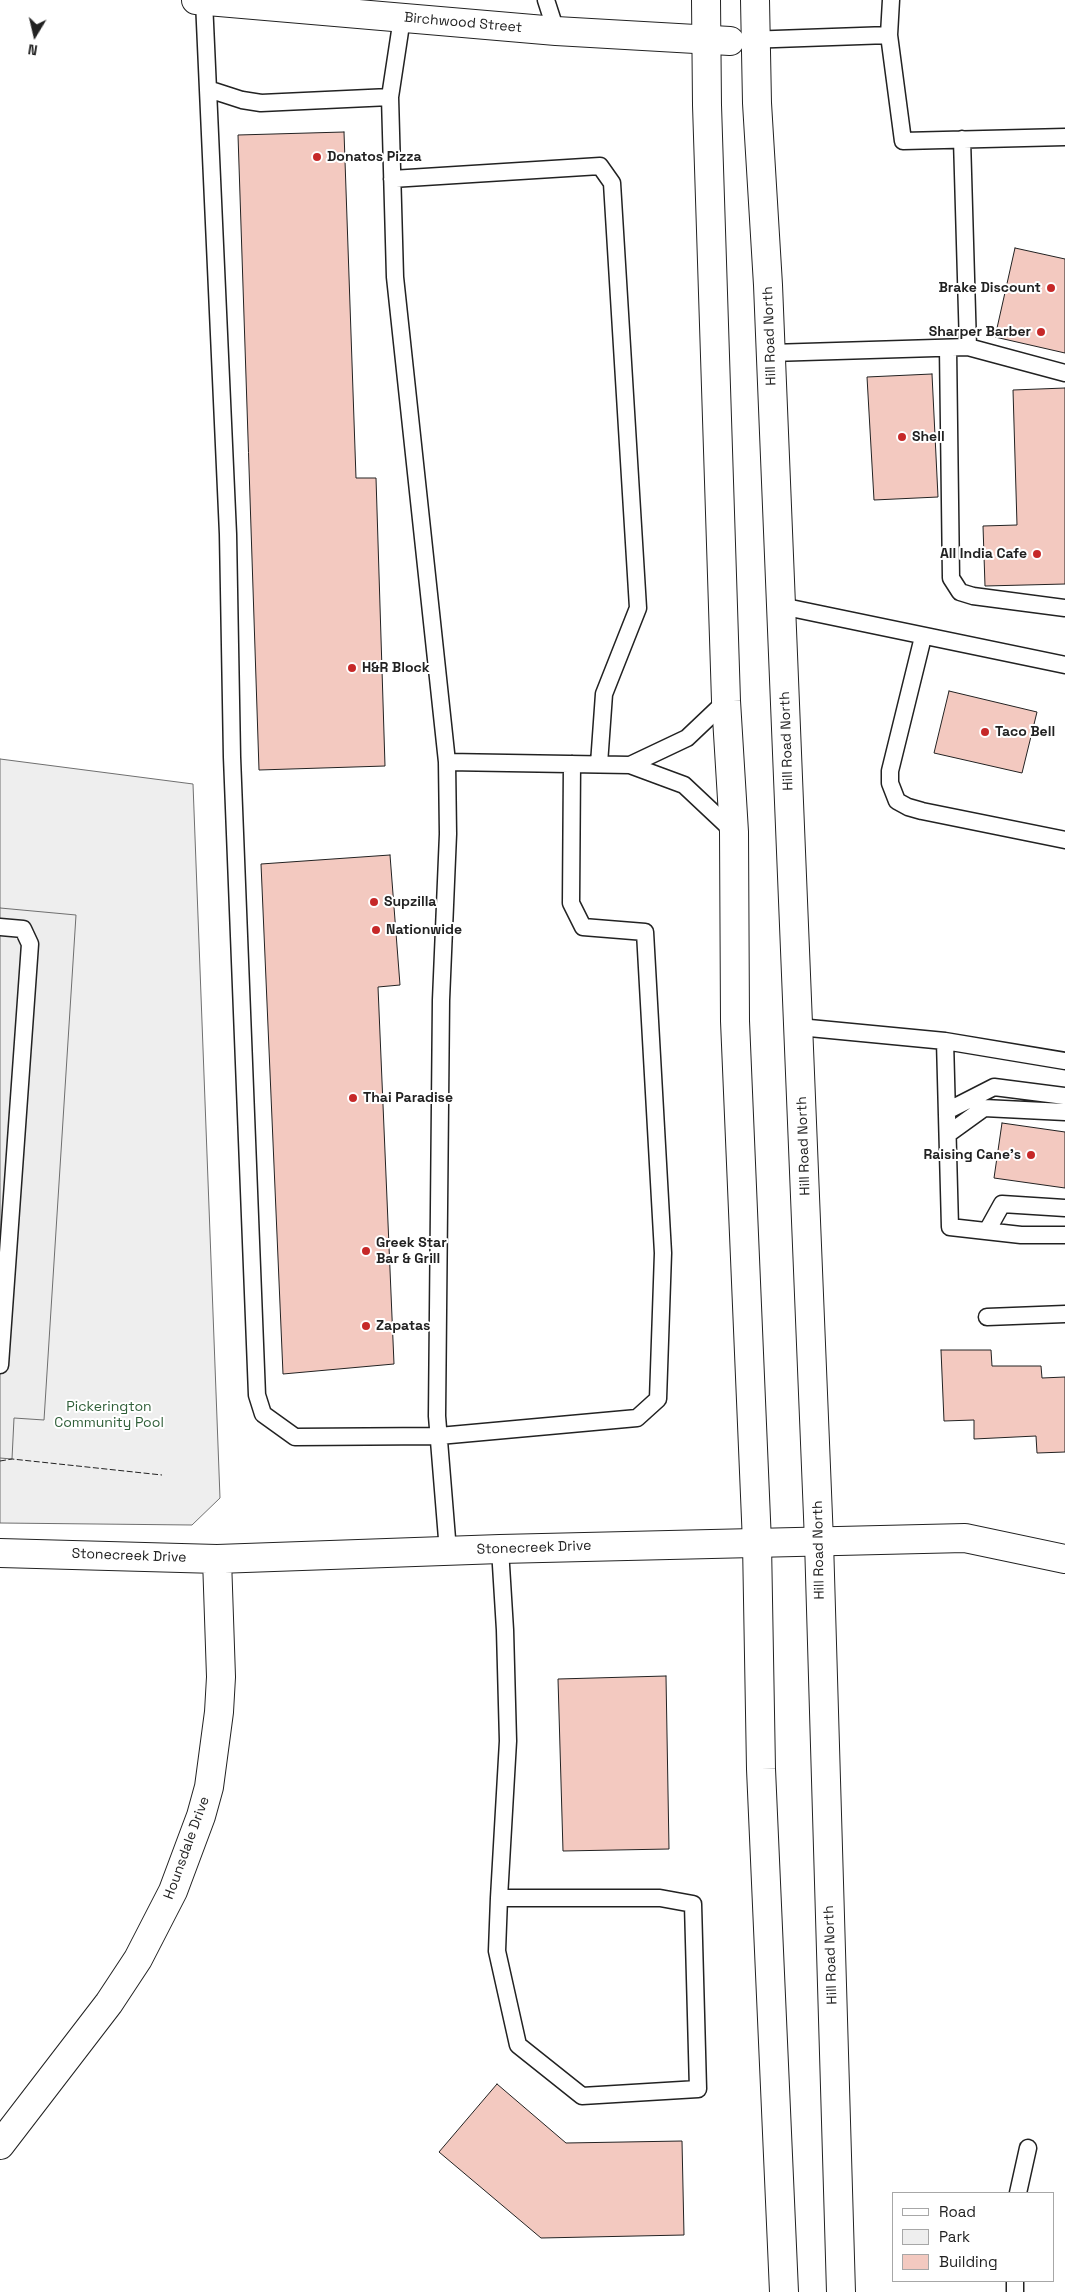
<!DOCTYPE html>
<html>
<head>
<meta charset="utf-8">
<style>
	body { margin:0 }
	#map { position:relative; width:1065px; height:2292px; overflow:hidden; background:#fff; font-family:"Space Grotesk",sans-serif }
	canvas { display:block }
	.legend { position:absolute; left:892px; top:2192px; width:162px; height:90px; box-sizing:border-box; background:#fff; border:1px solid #a7a7a7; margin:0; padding:6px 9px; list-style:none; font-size:15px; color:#222 }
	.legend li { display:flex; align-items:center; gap:10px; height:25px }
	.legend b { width:25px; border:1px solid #a7a7a7 }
	.north { position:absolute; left:10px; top:10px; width:50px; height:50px; -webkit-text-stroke:4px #fff; paint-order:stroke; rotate:189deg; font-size:14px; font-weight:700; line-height:20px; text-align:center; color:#222 }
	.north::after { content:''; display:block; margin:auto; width:18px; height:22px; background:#222; clip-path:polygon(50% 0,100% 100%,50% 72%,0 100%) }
</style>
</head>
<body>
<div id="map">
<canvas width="1065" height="2292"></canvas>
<ul class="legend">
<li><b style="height:6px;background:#fff"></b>Road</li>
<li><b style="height:14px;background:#eee"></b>Park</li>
<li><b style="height:14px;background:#f3c9c0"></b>Building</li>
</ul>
<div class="north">N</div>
</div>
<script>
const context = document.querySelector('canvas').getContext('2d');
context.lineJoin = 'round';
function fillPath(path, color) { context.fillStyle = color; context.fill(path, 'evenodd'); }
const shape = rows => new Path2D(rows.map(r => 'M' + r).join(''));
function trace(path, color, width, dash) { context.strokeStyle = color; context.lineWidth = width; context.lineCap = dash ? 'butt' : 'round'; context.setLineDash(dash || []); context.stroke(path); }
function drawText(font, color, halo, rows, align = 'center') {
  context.font = font + ' "Space Grotesk",sans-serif'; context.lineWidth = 4; context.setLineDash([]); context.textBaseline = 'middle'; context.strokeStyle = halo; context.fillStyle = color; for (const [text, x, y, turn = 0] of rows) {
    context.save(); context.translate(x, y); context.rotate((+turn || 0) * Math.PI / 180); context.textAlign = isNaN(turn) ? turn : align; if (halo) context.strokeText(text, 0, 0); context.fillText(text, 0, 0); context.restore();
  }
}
const green = shape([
	[0,759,193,784,220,1498,192,1525,0,1523,0,759]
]);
fillPath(green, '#eee');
trace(green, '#6f6f6f', 1);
const parking = shape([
	[0,908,76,915,44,1420,14,1418,12,1459,0,1458,0,908]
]);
fillPath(parking, '#ededed');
trace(parking, '#6f6f6f', 1);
const building = shape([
	[344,132,356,478,376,478,385,766,259,770,238,135,344,132],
	[1015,248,1065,259,1065,353,995,337,1015,248],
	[932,374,938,497,874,500,867,377,932,374],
	[1065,388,1065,584,985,586,983,526,1017,525,1013,390,1065,388],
	[949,691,1037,712,1022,773,934,753,949,691],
	[390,855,400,985,378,987,394,1364,283,1374,261,864,390,855],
	[1002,1123,1065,1132,1065,1188,994,1178,1002,1123],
	[941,1350,991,1350,992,1366,1041,1366,1042,1378,1065,1377,1065,1452,1037,1453,1036,1436,974,1439,974,1420,944,1421,941,1350],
	[666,1676,669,1849,563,1851,558,1679,666,1676],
	[497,2084,566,2143,682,2141,684,2235,541,2238,439,2152,497,2084]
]);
fillPath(building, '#f3c9c0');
trace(building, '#222', 1);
const lane = shape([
	[546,0,556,31],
	[204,1,228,534,232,757,257,1395,263,1414,295,1437,439,1436,637,1418,658,1399,663,1253,645,932,583,927,571,903,572,764],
	[402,18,390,97,395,277,447,762,448,834,441,1000,437,1416,448,1551],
	[889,35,891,0],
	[747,40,889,35,903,141,1065,137],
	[208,89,242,100,261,103,390,97],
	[392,179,600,166,612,183,638,608,604,694,599,764],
	[968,347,1065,373],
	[948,348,951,578,960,592,973,596,1065,608],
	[771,353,968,347,962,139],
	[781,606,1065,665],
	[923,637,890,771,890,783,897,801,908,807,922,811,1065,840],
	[447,762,630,765,684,785,734,832],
	[630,765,687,738,726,701],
	[0,927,23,929,30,944,0,1365],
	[799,1027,945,1041,1065,1061],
	[945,1041,950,1227,1021,1235,1065,1235],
	[947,1111,994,1087,1065,1096],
	[948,1134,984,1108,1065,1112],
	[987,1231,1002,1204,1065,1208],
	[987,1317,1065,1314],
	[499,1898,660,1898,693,1904,698,2089,582,2096,518,2045,497,1951,499,1898,508,1741,505,1630,500,1549],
	[1018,2193,1028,2148],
	[1015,2281,1015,2292]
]);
const street = shape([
	[196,0,556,31,730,41],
	[0,1553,217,1559,500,1549,965,1538,1065,1559],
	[0,2145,109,2003,138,1959,173,1891,201,1816,209,1787,219,1712,221,1677,217,1559]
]);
const highway = shape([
	[706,0,707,105,726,701,734,832,735,1021,757,1543,761,1769,784,2292],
	[755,0,757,103,768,285,819,1541,841,2292]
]);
trace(lane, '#222', 19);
trace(street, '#222', 30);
trace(highway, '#222', 30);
trace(lane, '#fff', 16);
trace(street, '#fff', 28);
trace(highway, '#fff', 28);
trace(shape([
	[0,1461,12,1459,162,1475]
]), '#222', 1, [6, 2.5]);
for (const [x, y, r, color] of [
	[317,157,5,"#c62828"],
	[1051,288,5,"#c62828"],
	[1041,332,5,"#c62828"],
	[902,437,5,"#c62828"],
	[1037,554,5,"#c62828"],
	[352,668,5,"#c62828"],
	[985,732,5,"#c62828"],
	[374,902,5,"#c62828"],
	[376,930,5,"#c62828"],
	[353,1098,5,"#c62828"],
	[1031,1155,5,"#c62828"],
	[366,1251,5,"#c62828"],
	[366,1326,5,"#c62828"]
]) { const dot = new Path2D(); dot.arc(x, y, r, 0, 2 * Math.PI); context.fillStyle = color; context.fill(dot); trace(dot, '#fff', 2); }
drawText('14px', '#222', '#fff', [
	["Birchwood Street",463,23,5],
	["Hill Road North",770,336,-92],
	["Hill Road North",787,741,-92],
	["Hill Road North",804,1146,-92],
	["Stonecreek Drive",534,1548,-2],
	["Hill Road North",819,1550,-91],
	["Stonecreek Drive",129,1556,2],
	["Hounsdale Drive",187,1848,-70],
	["Hill Road North",831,1955,-92]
]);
drawText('bold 14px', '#222', '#fff', [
	["Donatos Pizza",327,157],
	["Brake Discount",1041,288,"right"],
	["Sharper Barber",1031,332,"right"],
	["Shell",912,437],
	["All India Cafe",1027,554,"right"],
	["H&R Block",362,668],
	["Taco Bell",995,732],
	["Supzilla",384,902],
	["Nationwide",386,930],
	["Thai Paradise",363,1098],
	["Raising Cane's",1021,1155,"right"],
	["Greek Star",376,1243],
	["Bar & Grill",376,1259],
	["Zapatas",376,1326]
], 'left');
drawText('14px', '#2f5e38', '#fff', [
	["Pickerington",109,1407],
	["Community Pool",109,1423]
]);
</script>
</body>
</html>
